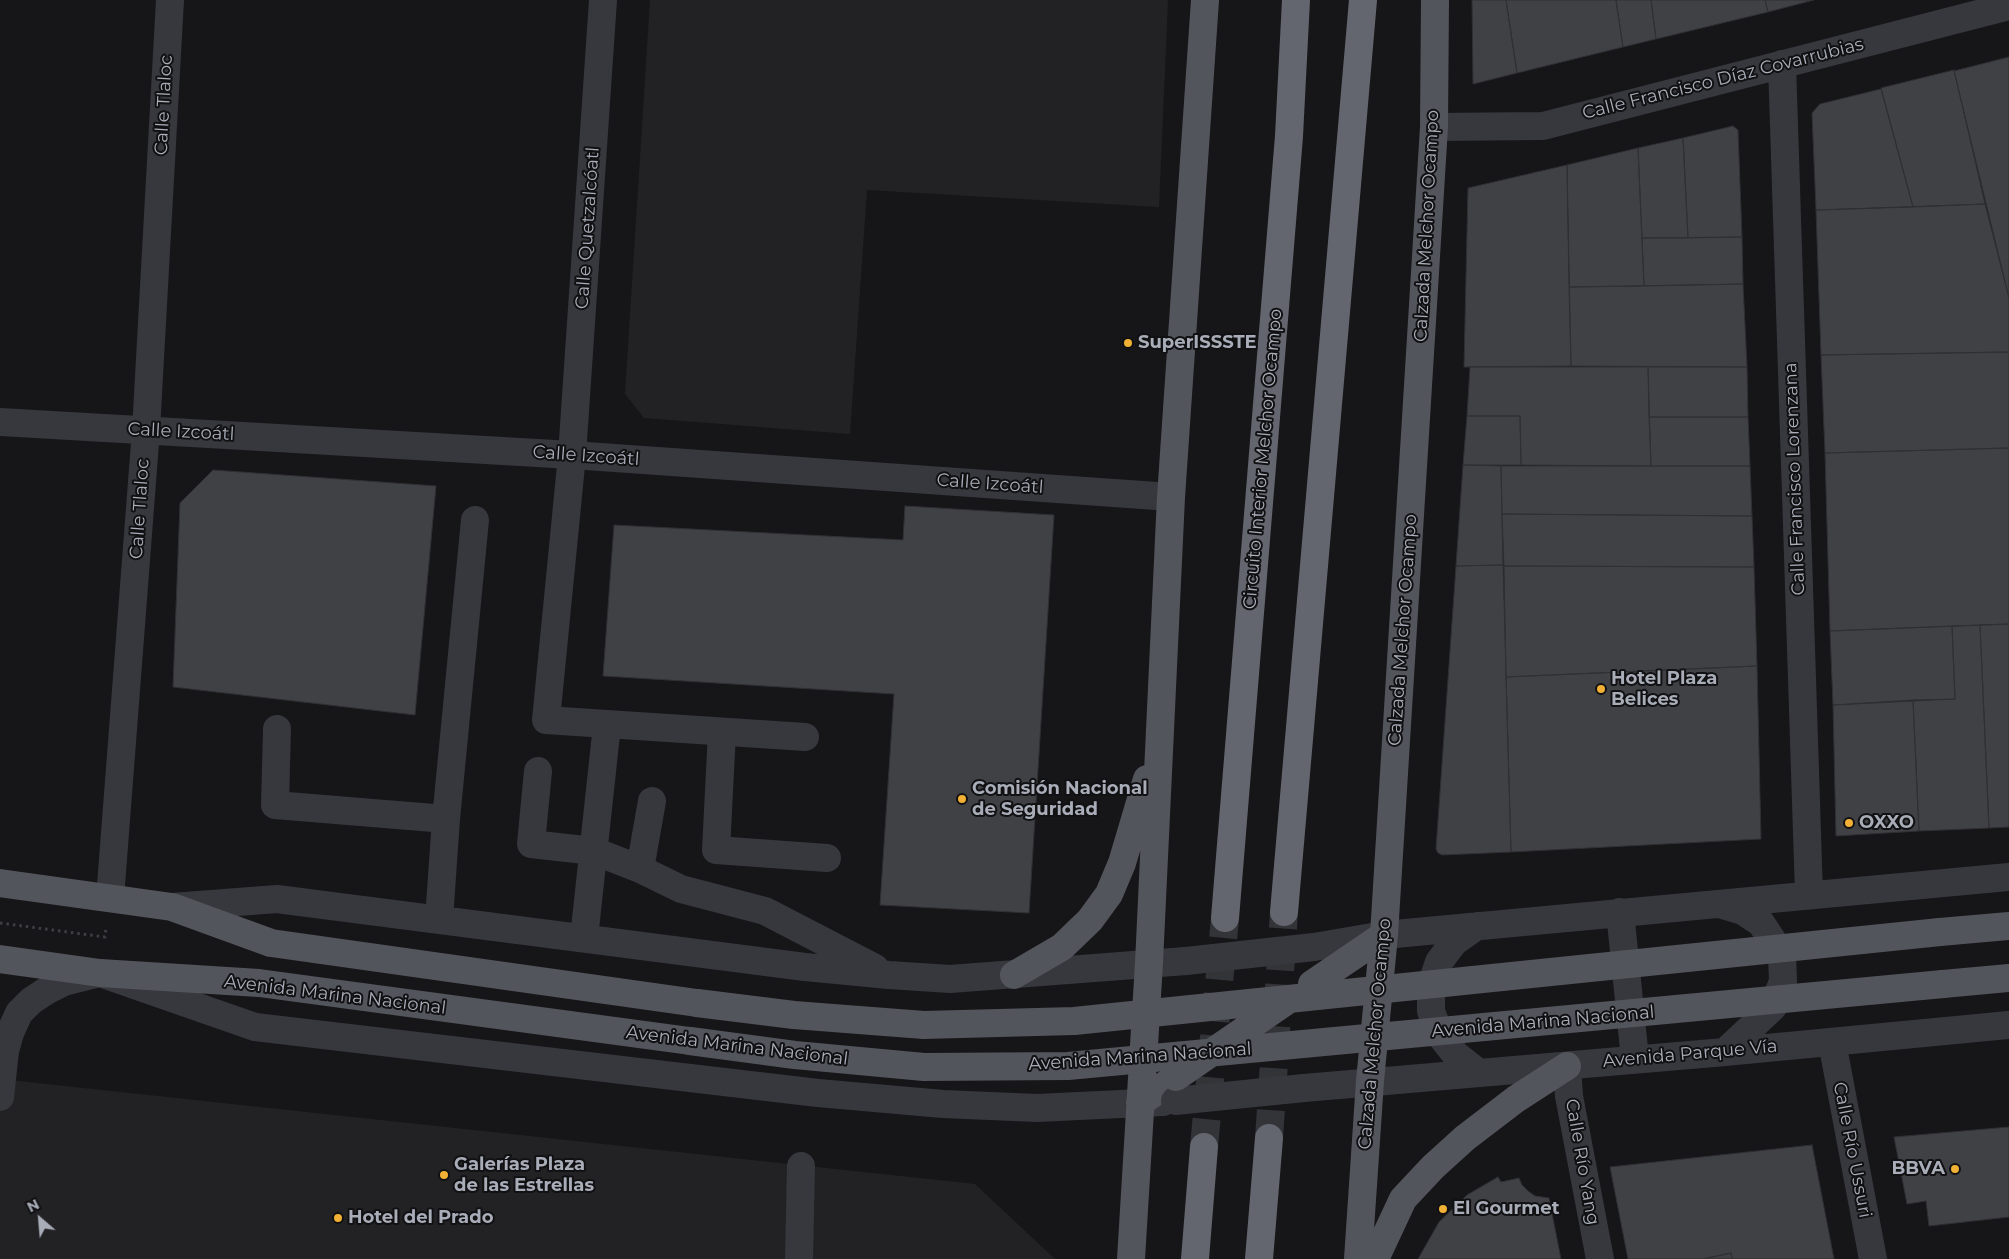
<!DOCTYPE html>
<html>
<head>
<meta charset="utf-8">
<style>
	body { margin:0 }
	#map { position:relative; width:2009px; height:1259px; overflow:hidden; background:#161618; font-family:Montserrat,sans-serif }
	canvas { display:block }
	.north { position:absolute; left:15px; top:1194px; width:50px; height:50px; -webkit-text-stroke:4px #111113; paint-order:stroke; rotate:333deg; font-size:14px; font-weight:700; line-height:20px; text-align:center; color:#a8adb8 }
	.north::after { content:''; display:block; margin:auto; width:18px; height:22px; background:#a8adb8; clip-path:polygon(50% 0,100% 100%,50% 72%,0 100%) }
</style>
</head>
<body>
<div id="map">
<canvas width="2009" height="1259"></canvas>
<div class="north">N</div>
</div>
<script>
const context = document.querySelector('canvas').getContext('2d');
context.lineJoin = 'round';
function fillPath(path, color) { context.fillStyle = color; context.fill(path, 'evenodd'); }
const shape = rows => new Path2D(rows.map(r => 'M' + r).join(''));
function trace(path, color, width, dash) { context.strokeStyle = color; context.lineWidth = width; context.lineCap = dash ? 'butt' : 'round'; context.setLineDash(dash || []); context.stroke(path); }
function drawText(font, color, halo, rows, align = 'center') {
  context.font = font + ' Montserrat,sans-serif'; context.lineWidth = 4; context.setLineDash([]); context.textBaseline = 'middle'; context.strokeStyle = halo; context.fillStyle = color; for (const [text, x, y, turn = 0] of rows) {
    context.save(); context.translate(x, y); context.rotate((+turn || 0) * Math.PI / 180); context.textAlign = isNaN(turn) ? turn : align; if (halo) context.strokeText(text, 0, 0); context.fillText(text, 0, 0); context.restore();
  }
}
fillPath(shape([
	[650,0,1168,0,1159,207,867,190,850,434,644,418,625,394],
	[0,1079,975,1184,1055,1259,0,1259]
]), '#222225');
const building = shape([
	[1472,0,1506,0,1517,73,1473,84,1472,0],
	[1506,0,1616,0,1623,47,1517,73,1506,0],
	[1616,0,1651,0,1656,39,1623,47,1616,0],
	[1651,0,1765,0,1768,12,1656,39,1651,0],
	[1765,0,1814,0,1768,12,1765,0],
	[2009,57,2009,298,1954,71,2009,57],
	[1954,70,1985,204,1913,207,1881,88,1954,70],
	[1881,89,1913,207,1816,210,1812,113,1820,104,1881,89],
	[1733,126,1738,130,1742,237,1688,238,1683,138,1733,126],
	[1683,138,1688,238,1642,238,1638,148,1683,138],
	[1638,148,1644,286,1569,287,1567,165,1638,148],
	[1567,165,1571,366,1464,367,1468,188,1567,165],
	[1985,204,2009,298,2009,352,1821,355,1816,210,1985,204],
	[1742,237,1743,284,1644,286,1642,238,1742,237],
	[1743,284,1747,367,1571,366,1569,287,1743,284],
	[2009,352,2009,448,1825,453,1821,355,2009,352],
	[1470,367,1648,367,1651,466,1521,465,1520,416,1467,416,1470,367],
	[1648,367,1747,367,1748,417,1649,417,1648,367],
	[1467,416,1520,416,1521,465,1463,465,1467,416],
	[1649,417,1748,417,1750,466,1651,466,1649,417],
	[2009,448,2009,624,1830,631,1825,453,2009,448],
	[1463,465,1501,466,1503,565,1456,566,1463,465],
	[1501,466,1750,466,1752,516,1502,514,1501,466],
	[213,470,436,486,415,715,173,687,180,503,213,470],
	[905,506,1054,515,1029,913,880,905,894,694,603,676,614,525,903,540,905,506],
	[1502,514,1752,516,1754,567,1504,566,1502,514],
	[1503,565,1511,852,1442,855,1438,853,1436,849,1456,566,1503,565],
	[1504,566,1754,567,1757,666,1506,677,1504,566],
	[2009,624,2009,827,1989,828,1980,625,2009,624],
	[1980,625,1989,828,1919,831,1913,700,1955,699,1952,626,1980,625],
	[1952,626,1955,699,1833,705,1830,631,1952,626],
	[1757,666,1761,839,1511,852,1506,677,1757,666],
	[1913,700,1919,831,1836,836,1833,705,1913,700],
	[2009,1127,2009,1217,1929,1226,1926,1201,1907,1204,1894,1137,2009,1127],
	[1812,1145,1834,1259,1732,1259,1731,1253,1703,1259,1628,1259,1610,1167,1812,1145],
	[1498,1177,1501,1182,1519,1178,1522,1185,1528,1191,1535,1196,1549,1198,1561,1259,1418,1259,1439,1222,1467,1195,1498,1177],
	[1731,1253,1732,1259,1703,1259,1731,1253]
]);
fillPath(building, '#404145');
trace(building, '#303034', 1);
trace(shape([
	[1269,1138,1284,912],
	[1204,1147,1225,918]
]), '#333438', 28, [28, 14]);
trace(shape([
	[0,923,105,937,106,928]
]), '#3d3f44', 3, [2.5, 4]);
trace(shape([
	[603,0,572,455,546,720,805,737],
	[1782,64,1809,894],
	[1434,127,1543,126,2009,6],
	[0,422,572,455,1171,497],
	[277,729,275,805,446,819],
	[722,732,716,850,827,858],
	[538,771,531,844,594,851,640,869,652,801],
	[640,869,681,889,765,911,875,968],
	[110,898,146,430,170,0],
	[1720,904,1743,911,1761,923,1782,955,1783,981,1773,1007,1725,1052],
	[172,907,277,899,805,967,889,975,950,979,1186,961],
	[1620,912,1635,1059],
	[439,919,446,819,475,520],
	[1477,926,1454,942,1439,962,1431,986,1431,1011,1440,1035,1456,1055,1479,1073],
	[584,938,607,725],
	[1314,947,1384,935,2009,877],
	[1832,1042,1873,1259],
	[1567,1066,1569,1096,1600,1259],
	[1304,1088,1725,1052,2009,1025],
	[0,1097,5,1051,10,1033,19,1013,31,1001,46,991,64,982,100,973,255,1027,818,1093,943,1104,1037,1108,1163,1102],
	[799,1259,801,1166]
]), '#37383d', 28);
trace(shape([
	[0,883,172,907,271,943,697,1003],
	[1940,932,2009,926],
	[0,959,100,973,259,983,690,1041],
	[1014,975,1062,947,1090,920,1109,894,1122,863,1147,779],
	[1312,984,1384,935],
	[1943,984,2009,978],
	[1140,1103,1176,1077],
	[1131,1259,1149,963,1171,497,1205,0],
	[1358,1259,1370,1081,1384,935,1434,127,1435,0],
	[1375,1259,1403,1199,1433,1167,1465,1138,1516,1099,1567,1066]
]), '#53555c', 28);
trace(shape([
	[1284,912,1363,0],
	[1225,918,1289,136,1296,0],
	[1195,1259,1204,1147],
	[1259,1259,1269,1138]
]), '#63666e', 28);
trace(shape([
	[1186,961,1314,947],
	[1175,1101,1304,1088]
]), '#37383d', 28);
trace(shape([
	[697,1003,794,1015,924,1025,1074,1021,1940,932],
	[690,1041,795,1055,924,1067,1068,1066,1943,984],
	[1176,1077,1288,1000]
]), '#53555c', 28);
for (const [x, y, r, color] of [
	[1128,343,5,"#f2b134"],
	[1601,689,5,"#f2b134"],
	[962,799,5,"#f2b134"],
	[1849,823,5,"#f2b134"],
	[1955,1169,5,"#f2b134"],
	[444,1175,5,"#f2b134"],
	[1443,1209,5,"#f2b134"],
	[338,1218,5,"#f2b134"]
]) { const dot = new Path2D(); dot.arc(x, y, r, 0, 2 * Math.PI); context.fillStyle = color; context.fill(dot); trace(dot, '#111113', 2); }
drawText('18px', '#a8adb8', '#111113', [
	["Calle Francisco Díaz Covarrubias",1723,79,-14],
	["Calle Tlaloc",164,105,-87],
	["Calzada Melchor Ocampo",1427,226,-87],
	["Calle Quetzalcóatl",588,228,-86],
	["Calle Izcoátl",181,432,3],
	["Calle Izcoátl",586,456,4],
	["Circuito Interior Melchor Ocampo",1263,459,-85],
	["Calle Francisco Lorenzana",1795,479,-92],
	["Calle Izcoátl",990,484,4],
	["Calle Tlaloc",140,509,-86],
	["Calzada Melchor Ocampo",1403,630,-86],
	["Avenida Marina Nacional",335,995,7],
	["Avenida Marina Nacional",1543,1022,-5],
	["Calzada Melchor Ocampo",1375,1034,-85],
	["Avenida Marina Nacional",737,1046,7],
	["Avenida Parque Vía",1690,1054,-5],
	["Avenida Marina Nacional",1140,1057,-4],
	["Calle Río Ussuri",1852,1150,79],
	["Calle Río Yang",1582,1162,80]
]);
drawText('bold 18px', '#a8adb8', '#111113', [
	["SuperISSSTE",1138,343],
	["Hotel Plaza",1611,679],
	["Belices",1611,700],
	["Comisión Nacional",972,789],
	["de Seguridad",972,810],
	["OXXO",1859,823],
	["Galerías Plaza",454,1165],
	["de las Estrellas",454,1186],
	["BBVA",1945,1169,"right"],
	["El Gourmet",1453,1209],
	["Hotel del Prado",348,1218]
], 'left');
</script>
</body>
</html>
